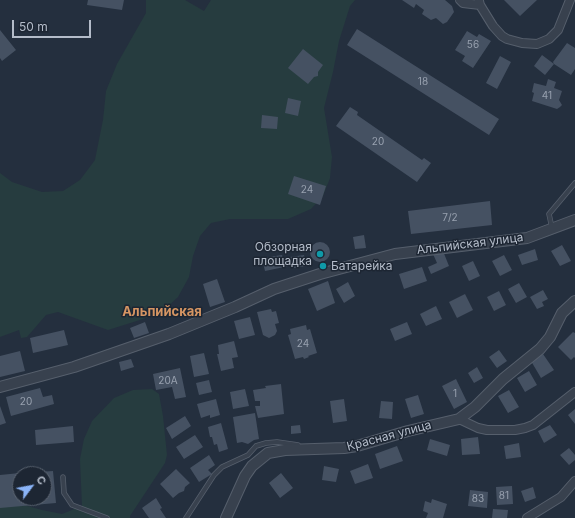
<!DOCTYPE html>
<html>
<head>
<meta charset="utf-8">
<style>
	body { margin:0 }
	#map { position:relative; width:575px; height:518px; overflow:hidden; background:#242f3e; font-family:Inter,sans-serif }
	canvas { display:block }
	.north { position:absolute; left:12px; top:466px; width:40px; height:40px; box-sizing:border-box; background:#1d2633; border:1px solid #59626f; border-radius:50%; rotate:58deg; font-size:11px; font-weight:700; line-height:16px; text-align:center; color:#b4bcc9 }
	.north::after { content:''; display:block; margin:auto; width:14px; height:18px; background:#8ab4f8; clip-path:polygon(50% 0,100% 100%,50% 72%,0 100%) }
	.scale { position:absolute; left:12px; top:20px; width:79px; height:18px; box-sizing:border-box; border:2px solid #b4bcc9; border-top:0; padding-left:5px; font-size:12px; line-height:14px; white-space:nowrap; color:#b4bcc9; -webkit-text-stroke:3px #1d2633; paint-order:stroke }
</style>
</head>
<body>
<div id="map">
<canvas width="575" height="518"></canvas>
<div class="north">С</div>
<div class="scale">50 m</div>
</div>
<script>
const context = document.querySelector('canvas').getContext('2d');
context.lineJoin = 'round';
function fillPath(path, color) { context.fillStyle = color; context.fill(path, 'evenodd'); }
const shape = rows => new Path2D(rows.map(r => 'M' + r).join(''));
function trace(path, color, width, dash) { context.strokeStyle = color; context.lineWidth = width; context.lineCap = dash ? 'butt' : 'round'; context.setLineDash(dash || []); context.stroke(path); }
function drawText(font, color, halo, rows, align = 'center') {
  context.font = font + ' Inter,sans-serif'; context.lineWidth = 3; context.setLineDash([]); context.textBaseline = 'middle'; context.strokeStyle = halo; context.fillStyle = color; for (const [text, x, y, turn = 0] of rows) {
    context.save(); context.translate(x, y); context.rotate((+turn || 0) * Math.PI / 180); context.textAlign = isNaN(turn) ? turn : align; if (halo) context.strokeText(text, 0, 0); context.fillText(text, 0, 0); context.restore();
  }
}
fillPath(shape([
	[146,0,185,0,204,11,211,0,355,0,350,6,339,41,333,72,324,108,332,157,330,178,323,196,311,209,288,219,230,219,211,223,200,236,193,256,189,277,178,297,162,312,143,319,108,330,58,312,46,315,27,337,21,338,19,330,0,337,0,173,12,182,42,192,63,191,80,180,95,160,103,120,106,91,117,64,146,13],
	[152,389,159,394,163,416,167,455,165,463,130,516,130,518,0,518,0,488,20,504,42,510,62,514,82,506,80,459,84,439,92,421,114,398,133,390]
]), '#263c3f');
fillPath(shape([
	[88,0,124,0,122,10,87,5],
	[402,0,445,0,452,6,454,12,447,22,443,24,436,18,431,20,422,14,424,10,416,4,414,8],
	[504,0,537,0,520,16],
	[357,29,499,119,489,135,347,45],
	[0,30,16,50,2,61,0,58],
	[467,31,477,37,479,34,491,41,473,68,462,61,465,56,455,50],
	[567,43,575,48,575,69,571,75,554,64,553,62],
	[303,49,323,65,318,72,318,76,314,77,308,84,288,68],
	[542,55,554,64,545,75,534,66],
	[500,56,511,62,497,89,486,83],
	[548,79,556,82,554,88,562,91,559,100,562,105,560,107,557,109,532,101,534,93,532,92,534,83,546,86],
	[288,98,301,101,298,116,285,113],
	[350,107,358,112,357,115,422,160,424,158,431,163,417,182,336,126],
	[262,115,278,117,277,129,261,128],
	[294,176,326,186,320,205,288,194],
	[490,201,492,225,411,234,408,211],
	[364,235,366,248,355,249,353,237],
	'310 252a10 10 0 1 1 20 0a10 10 0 1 1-20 0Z',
	[562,245,571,261,560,266,551,251],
	[535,249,538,260,522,265,518,255],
	[443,251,449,266,431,274,428,267,437,263,433,254],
	[282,255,283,258,304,255,307,266,294,268,294,265,265,271,262,258],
	[504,255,512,270,500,276,492,261],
	[473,261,480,276,469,281,462,266],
	[422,267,427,281,404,289,399,274],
	[217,279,225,302,210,307,203,284],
	[328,281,335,303,317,311,308,289],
	[348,282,355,296,344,303,336,289],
	[519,283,527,297,516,303,508,289],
	[543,290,548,299,542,302,544,306,537,309,530,297],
	[499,291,506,305,494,311,487,297],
	[465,294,473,310,457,318,449,302],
	[436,306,442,319,426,326,420,314],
	[271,309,272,312,276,311,279,323,275,324,277,331,275,335,269,338,263,335,257,312],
	[250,317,255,335,239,339,234,321],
	[145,322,149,333,134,338,130,328],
	[407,322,412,334,395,341,390,329],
	[306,325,307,330,310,329,317,353,308,356,309,357,304,359,303,357,295,359,288,335,291,334,290,329],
	[64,330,68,345,33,353,30,338],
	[573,332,575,333,575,358,574,357,571,360,558,347],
	[234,341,238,357,232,358,234,368,221,371,217,354,219,354,218,345],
	[499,350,507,361,497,368,489,357],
	[20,351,25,371,0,377,0,356],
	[204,353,209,374,194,377,190,356],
	[543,354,554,370,541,378,531,361],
	[131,359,134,367,121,371,119,362],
	[477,367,483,378,474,383,468,373],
	[180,368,186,397,175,399,172,387,156,390,153,374],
	[529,371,537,385,525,392,517,378],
	[456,379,467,402,454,409,442,386],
	[209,380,212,392,199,395,196,383],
	[281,384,284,414,258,418,255,406,260,406,260,401,255,401,253,390,266,388,265,386],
	[40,388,43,397,52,395,54,404,11,416,6,397],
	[245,389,249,406,233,409,230,392],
	[509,390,519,407,508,413,498,396],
	[418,395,424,414,411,418,405,399],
	[216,399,220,415,210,418,210,415,201,418,197,404],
	[344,399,347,421,333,423,330,401],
	[381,401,393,402,392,419,379,418],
	[0,406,6,423,0,425],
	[575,409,575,424,568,415],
	[255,413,259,439,254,440,248,444,242,442,237,443,233,417],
	[185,416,191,426,172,439,166,428],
	[221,423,228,449,219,452,217,444,214,445,212,437,210,437,208,427],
	[300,425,301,433,291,434,291,426],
	[550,425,557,435,544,443,538,431],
	[73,426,74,442,36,445,35,430],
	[195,435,203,447,184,459,176,447],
	[478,437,480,454,462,455,461,439],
	[430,439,450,445,447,456,427,450],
	[519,443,521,457,506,459,504,446],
	[397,446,403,461,380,469,375,454],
	[569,448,575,455,575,460,569,465,560,455],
	[209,455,215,465,208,470,212,474,199,482,190,468],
	[368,464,373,478,355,484,350,471],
	[324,466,339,469,336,482,322,480],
	[176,469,190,483,185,487,184,491,179,493,173,498,160,484],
	[53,471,56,503,0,508,0,475,20,473,20,498,44,498,44,474,24,474,24,473],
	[281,473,293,488,280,498,269,483],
	[512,486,513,504,497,505,496,487],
	[533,487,536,498,525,502,521,491],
	[470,490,488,492,487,508,468,506],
	[156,498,162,508,160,509,166,518,149,518,142,508],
	[432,499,447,504,443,518,426,518,428,513,423,511,425,501,431,503],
	[493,509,508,510,507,518,492,518]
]), '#455162');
const service = shape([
	[552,228,549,214,575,183],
	[63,477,64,493,72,505,107,518],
	[186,518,214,475,222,467,248,455,256,446,266,443,277,442,298,445]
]);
const minor = shape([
	[460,0,463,3,480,5,479,1],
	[480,5,493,26,502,36,507,39,522,43,537,44,549,39,558,30,570,0],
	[459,419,478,428,487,430,515,430,525,428,533,425,575,392],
	[527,518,561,497,575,481]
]);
const tertiary = shape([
	[0,387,74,367,169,334,235,307,274,289,320,274,395,254,527,238,575,220],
	[226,518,245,476,252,466,268,453,285,450,344,448,357,446,408,431,459,419,475,407,503,379,540,349,550,337,562,313,575,301]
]);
trace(service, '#565f6c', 5.5);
trace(minor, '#565f6c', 10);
trace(tertiary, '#565f6c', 12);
trace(service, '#38414e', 4);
trace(minor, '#38414e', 8);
trace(tertiary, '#38414e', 10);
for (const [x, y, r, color] of [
	[320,254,4,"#0f9aa8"],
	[323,266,4,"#0f9aa8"]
]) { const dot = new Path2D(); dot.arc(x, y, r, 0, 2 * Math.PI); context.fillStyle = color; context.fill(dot); trace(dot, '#1d2633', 1.5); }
drawText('10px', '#98a1af', null, [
	["56",473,45],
	["18",423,82],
	["41",547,96],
	["20",378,142],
	["24",307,190],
	["7/2",450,218],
	["24",303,344],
	["20А",168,381],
	["1",455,394],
	["20",26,402],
	["81",504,496],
	["83",478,499]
]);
drawText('12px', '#b4bcc9', '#1d2633', [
	["Альпийская улица",470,244,-7],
	["Красная улица",389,436,-15]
]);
drawText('12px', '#b4bcc9', '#1d2633', [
	["Обзорная",312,247],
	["площадка",312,261],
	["Батарейка",331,266,"left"]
], 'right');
drawText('bold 13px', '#d59563', '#1d2633', [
	["Альпийская",162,312]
]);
</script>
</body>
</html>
